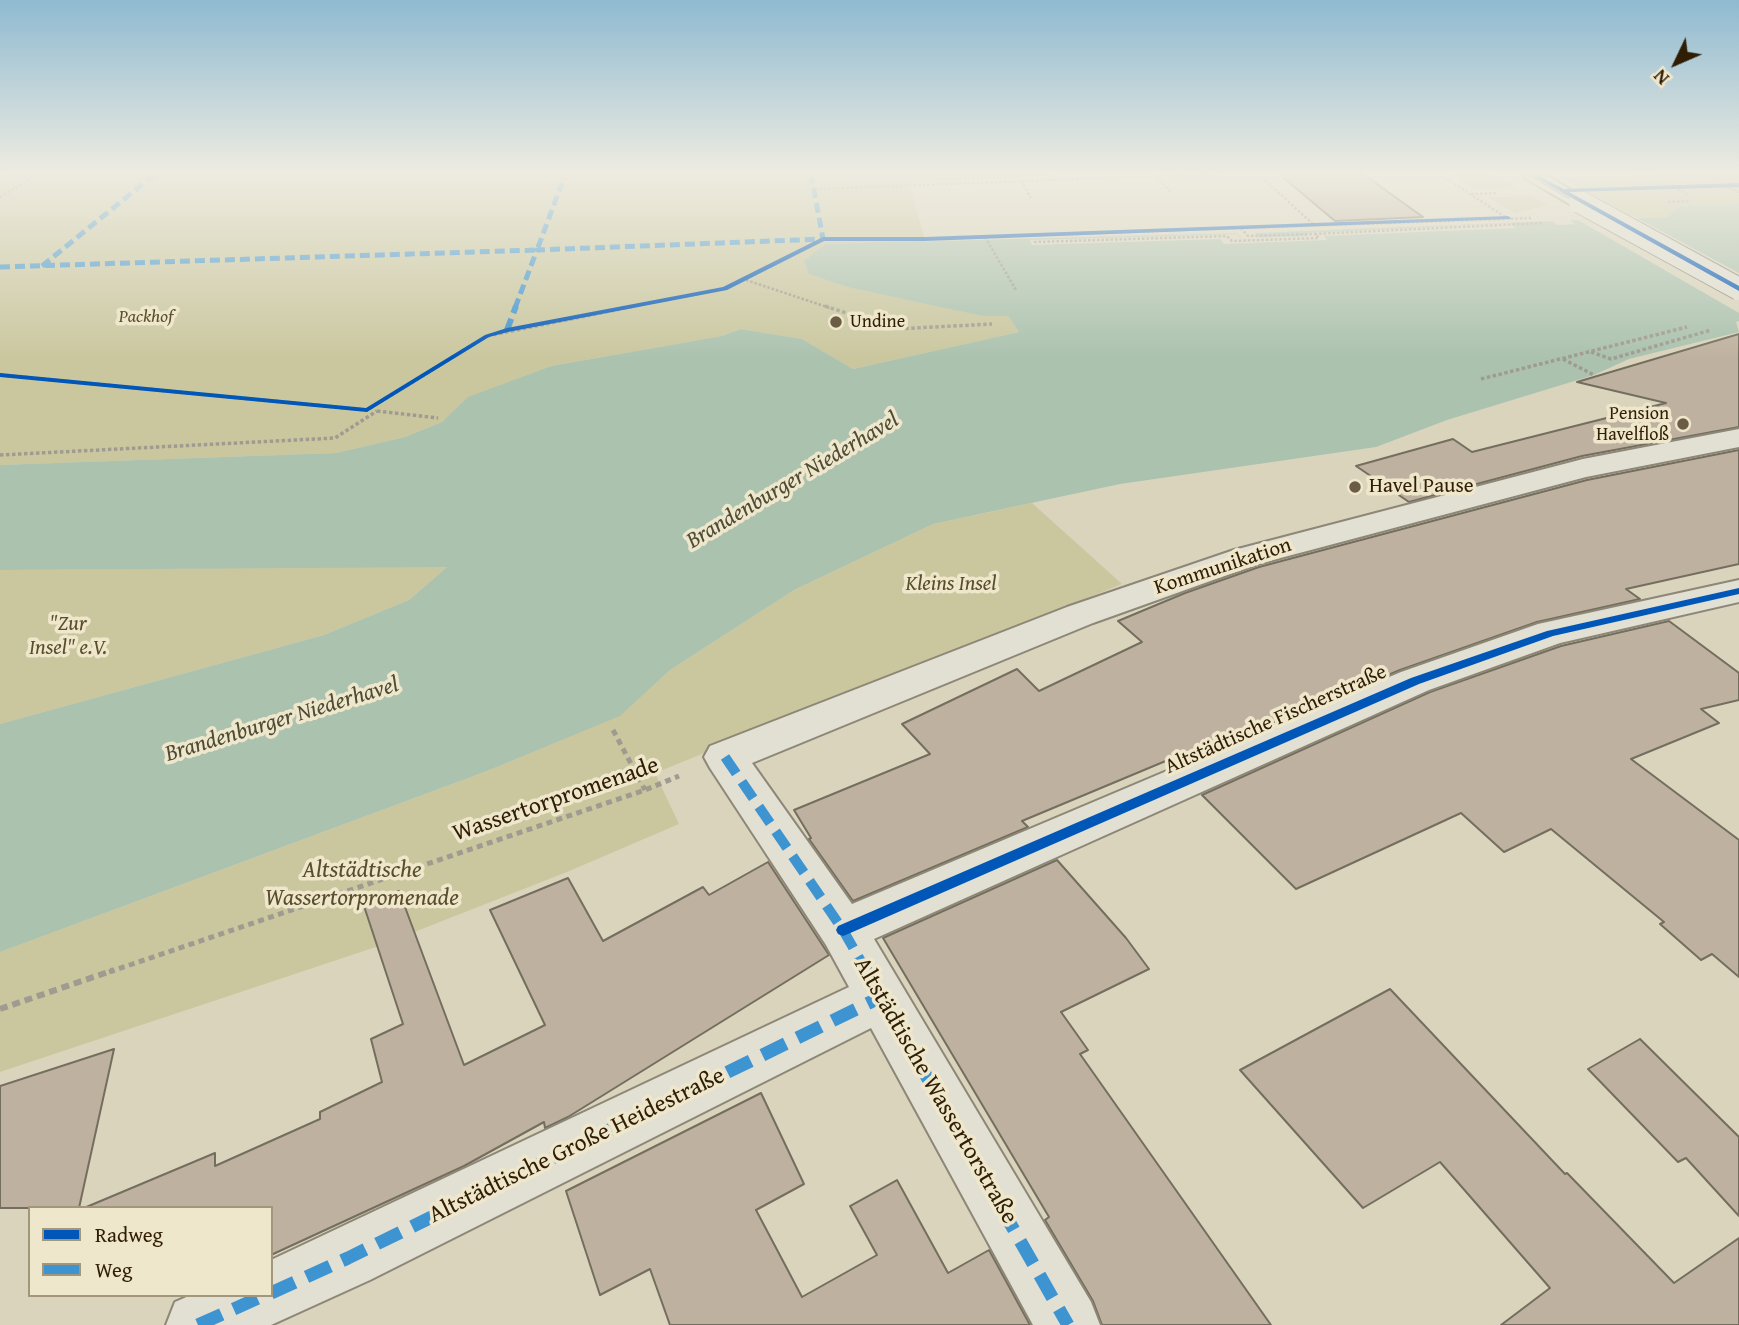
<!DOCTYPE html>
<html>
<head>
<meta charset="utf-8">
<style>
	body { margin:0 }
	#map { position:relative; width:1739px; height:1325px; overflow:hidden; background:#dad4bd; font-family:"Gentium Book Plus",serif }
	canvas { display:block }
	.legend { position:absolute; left:28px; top:1206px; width:245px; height:91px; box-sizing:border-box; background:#efe7cc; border:2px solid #a2967c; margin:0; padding:9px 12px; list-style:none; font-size:21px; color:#2f1d04 }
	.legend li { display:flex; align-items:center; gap:14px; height:35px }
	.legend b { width:35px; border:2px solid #a2967c }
	.north { position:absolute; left:1641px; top:28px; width:70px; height:70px; -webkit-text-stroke:5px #efe7cc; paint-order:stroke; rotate:226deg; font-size:19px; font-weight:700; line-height:28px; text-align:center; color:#2f1d04 }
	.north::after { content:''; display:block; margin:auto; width:24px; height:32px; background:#2f1d04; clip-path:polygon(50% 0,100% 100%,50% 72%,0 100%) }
</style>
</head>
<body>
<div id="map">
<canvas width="1739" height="1325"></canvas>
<ul class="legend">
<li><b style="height:9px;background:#0057b8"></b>Radweg</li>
<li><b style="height:9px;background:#3d94d1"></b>Weg</li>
</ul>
<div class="north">N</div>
</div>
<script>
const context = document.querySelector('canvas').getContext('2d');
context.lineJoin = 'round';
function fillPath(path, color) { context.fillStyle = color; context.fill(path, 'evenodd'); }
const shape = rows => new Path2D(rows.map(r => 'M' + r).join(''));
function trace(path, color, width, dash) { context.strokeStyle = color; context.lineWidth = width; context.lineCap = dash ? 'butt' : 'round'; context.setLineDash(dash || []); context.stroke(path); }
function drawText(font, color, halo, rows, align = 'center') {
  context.font = font + ' "Gentium Book Plus",serif'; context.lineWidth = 7; context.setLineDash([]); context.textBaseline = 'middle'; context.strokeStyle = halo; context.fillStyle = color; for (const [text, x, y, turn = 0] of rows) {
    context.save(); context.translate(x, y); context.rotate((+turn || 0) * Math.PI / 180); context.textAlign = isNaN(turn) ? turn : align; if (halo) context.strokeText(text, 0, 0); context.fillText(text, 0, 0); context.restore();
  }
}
fillPath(shape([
	[3,174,1051,174,1053,176,909,183,926,243,826,244,809,274,848,286,982,316,1008,316,1019,332,853,369,802,339,739,329,722,336,551,366,469,397,442,422,405,437,336,453,0,465,0,175],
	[1450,174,1492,174,1516,188,1476,190],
	[1655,174,1739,174,1739,204,1681,206,1667,217,1635,217,1561,178],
	[1531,196,1547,205,1515,213,1488,197],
	[1032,503,1122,584,655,773,679,824,567,872,376,947,0,1072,0,952,487,771,619,716,670,670,794,590,933,524],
	[448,566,409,600,324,635,0,724,0,570]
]), '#cac79f');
fillPath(shape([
	[1739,204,1739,321,1736,322,1739,332,1629,359,1594,375,1447,420,1376,447,1120,484,933,524,794,590,670,670,620,716,487,771,0,952,0,724,324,635,409,600,447,567,0,570,0,465,336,453,405,437,442,422,468,397,551,366,722,336,740,329,802,339,853,369,1019,332,1008,316,982,316,848,287,809,274,804,261,826,244,1237,233,1242,238,1259,238,1255,233,1552,221,1558,225,1575,224,1570,220,1667,217,1680,206]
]), '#abc2af');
fillPath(shape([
	[1635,217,1739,273,1739,313,1578,220],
	[1510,223,1516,228,1324,236,1327,240,1224,244,1220,239,1032,245,1030,240,1237,234,1241,238,1308,236,1306,233]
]), '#dad4bd');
const building = shape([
	[1279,174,1363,174,1423,217,1335,221,1279,174],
	[1739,334,1739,427,1582,456,1409,502,1356,466,1453,439,1472,452,1666,403,1577,382,1739,334],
	[1739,450,1739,564,1626,589,1640,599,1537,622,1400,670,1173,765,1168,760,1022,821,1028,827,853,901,809,839,811,838,794,810,930,754,902,724,1017,669,1039,691,1142,642,1118,621,1185,593,1259,567,1587,480,1739,450],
	[1669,621,1739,673,1739,700,1701,709,1719,723,1631,759,1739,840,1739,977,1712,954,1701,960,1660,924,1664,922,1551,829,1504,852,1461,813,1296,889,1202,795,1430,692,1561,646,1669,621],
	[1057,860,1126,938,1149,969,1061,1012,1088,1050,1080,1054,1271,1325,1102,1325,1093,1301,1045,1220,1049,1217,883,938,1057,860],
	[768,862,829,955,568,1117,545,1128,544,1122,464,1166,271,1255,271,1208,84,1208,215,1153,215,1166,320,1119,320,1112,382,1082,371,1039,403,1024,363,903,399,891,464,1065,545,1025,490,910,568,878,603,941,703,887,709,895,768,862],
	[1390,989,1565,1174,1567,1173,1674,1283,1739,1238,1739,1325,1501,1325,1550,1288,1440,1162,1363,1208,1240,1070,1390,989],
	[1640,1039,1739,1137,1739,1216,1686,1158,1678,1162,1588,1069,1640,1039],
	[114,1049,79,1208,0,1208,0,1086,114,1049],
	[761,1093,804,1184,756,1210,802,1297,877,1255,850,1206,897,1180,948,1273,989,1250,1030,1325,670,1325,650,1269,600,1295,566,1191,761,1093]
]);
fillPath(building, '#bfb19f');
trace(building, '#746e5f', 2);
const minor = shape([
	[1523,174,1545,174,1590,202,1587,206,1580,208,1573,206,1525,178,1523,174],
	[1739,429,1739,447,1586,477,1258,564,1093,623,752,763,852,904,1401,672,1538,624,1739,580,1739,602,1560,643,1429,690,874,939,1091,1302,1100,1325,1033,1325,871,1028,370,1280,271,1325,166,1325,175,1302,191,1295,271,1295,271,1260,849,987,826,945,710,768,704,757,710,746,1067,607,1234,550,1583,459,1739,429]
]);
trace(minor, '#8d8777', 4);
trace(shape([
	[1258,174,1313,224],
	[1439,174,1507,218],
	[1182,175,1229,174],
	[1156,177,1172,193],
	[1021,181,1031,198],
	[1726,185,1739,181],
	[1725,186,1739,192],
	[1674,187,1689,195],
	[815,189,1182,175,1180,174],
	[1471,194,1498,193],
	[0,197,39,174],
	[1668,202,1690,201],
	[1241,228,1248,236,1315,234],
	[985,237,1016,290],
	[1034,242,1227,236,1232,241,1319,238,1315,234,1542,223],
	[746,280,830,308],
	[625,308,725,289,823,239,925,239,1531,218]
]), '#a09b90', 2.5, [2.5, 2]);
trace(shape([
	[825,306,895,329,992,324],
	[1591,352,1611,359,1711,330],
	[1563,359,1594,375],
	[0,375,367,410,487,336,635,306],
	[1481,379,1687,327],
	[377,411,438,418],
	[0,455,335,438,377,411]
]), '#a09b90', 3.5, [3.5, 2.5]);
trace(shape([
	[613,730,645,790],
	[109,972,645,790,679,776]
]), '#a09b90', 5, [6, 4.5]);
trace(shape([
	[0,1009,114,970]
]), '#a09b90', 6, [8, 5]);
fillPath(minor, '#e2dfd3');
trace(shape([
	[1526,174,1739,293]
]), '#a09b90', 2);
const minorBridge = shape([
	[1580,202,1739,289]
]);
trace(minorBridge, '#8d8777', 24, []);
trace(minorBridge, '#e2dfd3', 22);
trace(shape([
	[42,266,155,174],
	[0,267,537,250,562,183],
	[515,308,537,250,823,239,811,174]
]), '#3d94d1', 5, [10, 5]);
trace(shape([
	[507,330,516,306]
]), '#3d94d1', 6, [12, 6]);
trace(shape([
	[725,757,843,930,867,972]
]), '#3d94d1', 10, [20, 10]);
trace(shape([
	[866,970,1068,1325],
	[271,1293,348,1258,881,997],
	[198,1325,265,1295]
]), '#3d94d1', 13, [26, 13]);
fillPath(shape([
	[1529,174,1535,174,1564,189,1739,183,1739,187,1569,192,1739,286,1739,291,1529,174],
	[1508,216,1511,218,1510,219,925,241,824,241,727,290,508,332,489,337,367,412,0,377,0,373,366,408,485,335,507,328,723,287,823,237,925,237,1508,216],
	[1739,588,1739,594,1553,636,1419,684,848,934,843,936,838,934,836,930,838,926,1411,678,1547,631,1739,588]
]), '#0057b8');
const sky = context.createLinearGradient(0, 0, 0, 359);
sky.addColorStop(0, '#8fbad1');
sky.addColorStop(0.48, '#eeece1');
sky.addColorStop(1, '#eeece100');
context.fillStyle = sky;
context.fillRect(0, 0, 1739, 359);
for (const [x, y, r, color] of [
	[836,322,7,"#6b5d45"],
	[1683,424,7,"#6b5d45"],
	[1355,487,7,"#6b5d45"]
]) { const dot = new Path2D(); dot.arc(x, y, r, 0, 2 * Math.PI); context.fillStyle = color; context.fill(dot); trace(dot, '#efe7cc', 2.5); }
drawText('italic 18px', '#594d2b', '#efe7cc', [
	["Packhof",146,317]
]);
drawText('18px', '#2f1d04', '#efe7cc', [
	["Undine",850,322],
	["Pension",1669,414,"right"],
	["Havelfloß",1669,435,"right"]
], 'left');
drawText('21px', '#2f1d04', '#efe7cc', [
	["Havel Pause",1369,487]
], 'left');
drawText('21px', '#2f1d04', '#efe7cc', [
	["Kommunikation",1223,567,-18],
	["Altstädtische Fischerstraße",1276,720,-24]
]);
drawText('italic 21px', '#594d2b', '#efe7cc', [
	["Kleins Insel",951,585],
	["\"Zur",68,625],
	["Insel\" e.V.",68,649]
]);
drawText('italic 23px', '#4e4c36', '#efe7cc', [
	["Brandenburger Niederhavel",793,481,-31],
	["Brandenburger Niederhavel",282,720,-17]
]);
drawText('24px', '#2f1d04', '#efe7cc', [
	["Wassertorpromenade",556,800,-19],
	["Altstädtische Wassertorstraße",935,1091,60],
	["Altstädtische Große Heidestraße",577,1146,-26]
]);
drawText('italic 24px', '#594d2b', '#efe7cc', [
	["Altstädtische",362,871],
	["Wassertorpromenade",362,899]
]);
</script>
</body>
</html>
